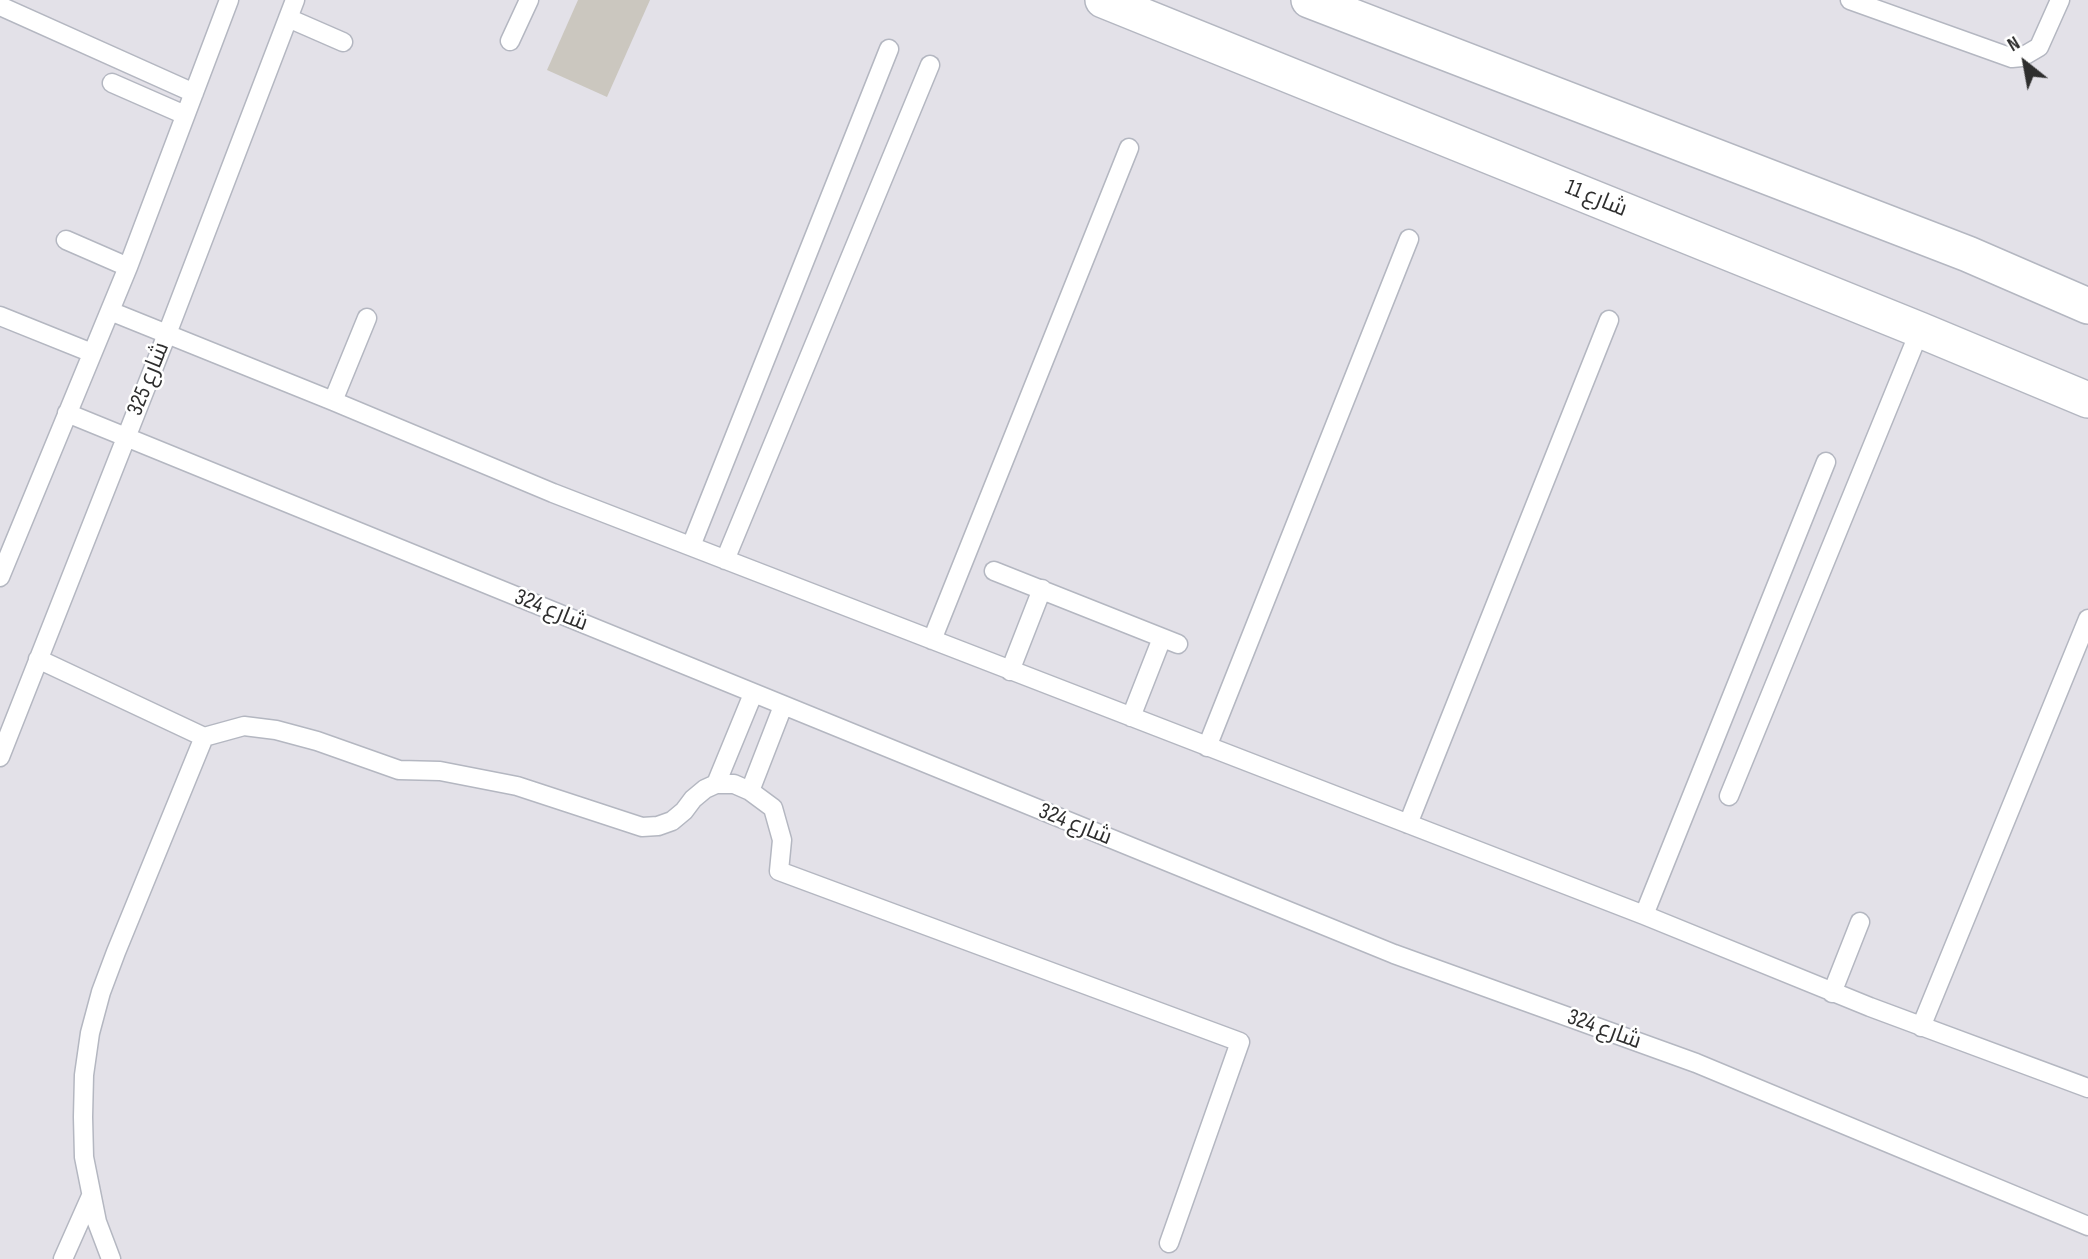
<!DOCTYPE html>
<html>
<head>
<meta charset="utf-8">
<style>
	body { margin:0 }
	#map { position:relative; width:2088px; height:1259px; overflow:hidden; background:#efe9e1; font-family:"Sofia Sans Condensed",sans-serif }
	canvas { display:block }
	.north { position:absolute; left:1990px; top:28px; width:70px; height:70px; -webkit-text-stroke:5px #fff; paint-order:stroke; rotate:329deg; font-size:19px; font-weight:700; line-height:28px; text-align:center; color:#2e2e2e }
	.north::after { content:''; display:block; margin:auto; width:24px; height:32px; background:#2e2e2e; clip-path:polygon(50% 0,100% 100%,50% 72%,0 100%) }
</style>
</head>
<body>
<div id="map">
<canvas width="2088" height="1259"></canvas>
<div class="north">N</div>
</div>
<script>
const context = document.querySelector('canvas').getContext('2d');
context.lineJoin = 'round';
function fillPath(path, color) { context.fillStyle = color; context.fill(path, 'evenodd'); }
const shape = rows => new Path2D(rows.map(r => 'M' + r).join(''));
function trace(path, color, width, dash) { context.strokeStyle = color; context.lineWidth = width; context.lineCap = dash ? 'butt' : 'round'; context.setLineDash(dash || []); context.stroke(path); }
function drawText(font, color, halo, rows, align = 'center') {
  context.font = font + ' "Sofia Sans Condensed",Cairo,sans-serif'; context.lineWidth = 5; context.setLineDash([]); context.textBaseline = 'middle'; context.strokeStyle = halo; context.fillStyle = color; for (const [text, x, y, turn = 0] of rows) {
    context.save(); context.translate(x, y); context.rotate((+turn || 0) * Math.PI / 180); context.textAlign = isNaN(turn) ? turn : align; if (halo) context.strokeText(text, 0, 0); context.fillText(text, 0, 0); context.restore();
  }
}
fillPath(shape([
	[0,0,2088,0,2088,1259,0,1259]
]), '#e3e1e8');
fillPath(shape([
	[578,0,650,0,607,97,547,70]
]), '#cbc7bf');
const service = shape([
	[1850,0,2012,58,2022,57,2039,47,2060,0],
	[0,6,194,93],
	[288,18,343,42],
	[510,41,529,0],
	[112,83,185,115],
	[66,240,128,267],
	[110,311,333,401,553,493,1644,915,1870,1007,2088,1088],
	[0,316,92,353],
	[333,401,367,318],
	[67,413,1394,954,1696,1063,2088,1226],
	[691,546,889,49],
	[725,560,930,65],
	[994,571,1178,644],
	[0,577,128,267,229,0],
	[932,640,1129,148],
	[38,659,204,737,244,726,276,730,317,741,399,770,440,771,517,786,642,827,658,826,672,821,684,811,693,799,705,789,716,784,734,784,750,791,773,808,782,840,779,871,1240,1042,1169,1243],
	[1010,671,1042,589],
	[1131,717,1162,638],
	[1207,747,1409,239],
	[0,757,167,334,295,0],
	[716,784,753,694],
	[750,791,783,706],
	[1729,796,1920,330],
	[1408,824,1609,320],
	[1644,915,1826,462],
	[1832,993,1860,922],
	[1921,1027,2088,619],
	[63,1259,91,1196],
	[111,1259,97,1222,84,1157,83,1117,84,1075,90,1033,101,992,116,952,204,737]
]);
const minor = shape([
	[1103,0,1920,330,2088,400],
	[1309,0,1968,254,2088,306]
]);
trace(service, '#b4b7c1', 21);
trace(minor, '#b4b7c1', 38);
trace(service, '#fff', 18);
trace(minor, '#fff', 35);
drawText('23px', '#2e2e2e', '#fff', [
	["شارع 11",1596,199,22],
	["شارع 325",149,379,-68],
	["شارع 324",551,611,22],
	["شارع 324",1075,825,22],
	["شارع 324",1604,1030,20]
]);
</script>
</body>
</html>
